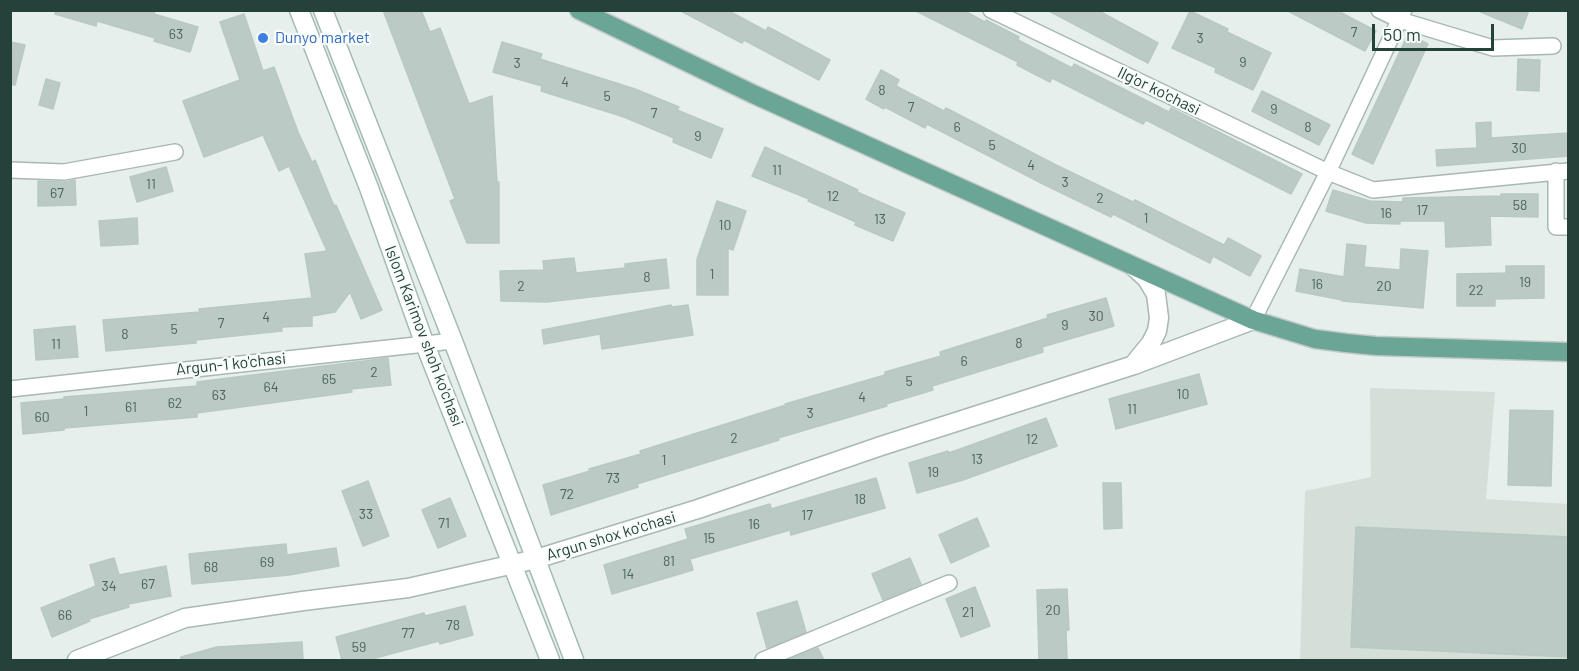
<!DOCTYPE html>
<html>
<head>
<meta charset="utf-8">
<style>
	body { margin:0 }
	#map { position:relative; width:1579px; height:671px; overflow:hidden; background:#e6efeb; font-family:Barlow,sans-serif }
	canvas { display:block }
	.frame { position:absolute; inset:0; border:12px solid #24423a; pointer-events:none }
	.scale { position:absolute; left:1372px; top:24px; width:122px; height:27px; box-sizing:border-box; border:3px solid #24423a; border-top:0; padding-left:8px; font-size:18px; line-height:21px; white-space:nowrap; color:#24423a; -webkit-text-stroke:4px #f7fbf9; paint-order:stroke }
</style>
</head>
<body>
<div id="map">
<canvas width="1579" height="671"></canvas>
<div class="frame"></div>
<div class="scale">50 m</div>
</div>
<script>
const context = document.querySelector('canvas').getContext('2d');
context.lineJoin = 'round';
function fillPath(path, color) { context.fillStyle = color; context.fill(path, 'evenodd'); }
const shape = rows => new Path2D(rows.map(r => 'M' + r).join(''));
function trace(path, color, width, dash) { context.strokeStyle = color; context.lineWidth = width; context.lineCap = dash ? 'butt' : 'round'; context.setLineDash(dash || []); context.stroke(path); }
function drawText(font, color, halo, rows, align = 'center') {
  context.font = font + ' Barlow,sans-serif'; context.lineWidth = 4.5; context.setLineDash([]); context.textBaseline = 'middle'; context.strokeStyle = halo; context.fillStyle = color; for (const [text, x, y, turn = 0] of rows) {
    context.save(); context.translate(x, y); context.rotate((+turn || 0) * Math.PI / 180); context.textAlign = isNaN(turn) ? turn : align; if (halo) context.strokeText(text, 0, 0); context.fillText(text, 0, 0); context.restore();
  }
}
fillPath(shape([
	[1370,388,1495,392,1486,499,1568,504,1568,500,1568,660,1300,660,1305,491,1371,477]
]), '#d4dfda');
const building = shape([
	[56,10,155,10,154,14,198,27,190,52,154,41,155,38,97,21,96,26,55,14,56,10],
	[383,10,421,10,430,32,440,28,469,104,492,96,497,183,499,182,499,243,467,243,450,201,455,199,383,10],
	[679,10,727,10,766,31,768,27,830,60,819,80,744,40,742,43,679,10],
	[914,10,963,10,985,22,986,20,1019,37,1018,40,1072,68,1074,64,1169,112,1171,108,1302,174,1291,194,1146,120,1143,124,1052,78,1050,82,1017,65,1018,62,914,10],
	[1047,10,1097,10,1158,43,1148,63,1047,10],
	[1286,10,1336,10,1376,31,1365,51,1286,10],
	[1476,10,1529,10,1522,29,1476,10],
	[1190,11,1228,29,1227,32,1271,53,1253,90,1215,72,1216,68,1172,48,1190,11],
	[244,14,263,71,274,67,298,132,312,162,315,160,334,206,336,205,382,310,361,319,350,292,335,312,312,316,312,326,282,327,282,331,196,340,196,343,106,351,103,320,200,312,199,309,312,298,305,254,327,251,289,166,279,171,263,135,204,157,183,101,240,80,220,22,244,14],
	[1408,34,1428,44,1373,164,1352,154,1408,34],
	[10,42,25,45,15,85,10,84,10,42],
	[502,42,542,54,540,59,635,89,679,107,677,110,723,129,711,158,673,142,674,138,624,117,541,91,542,86,493,72,502,42],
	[1518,59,1540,60,1539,91,1517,90,1518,59],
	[881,70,899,80,896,86,944,111,946,108,1054,164,1133,202,1135,200,1224,245,1228,238,1261,256,1250,276,1213,256,1210,263,1113,214,1111,217,1043,184,927,124,925,128,885,107,884,109,866,99,881,70],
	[46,79,60,83,53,109,39,105,46,79],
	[1262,91,1330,125,1319,145,1252,111,1262,91],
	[1491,122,1491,138,1569,133,1569,156,1437,166,1436,150,1477,148,1476,123,1491,122],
	[765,147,858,190,857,192,905,213,893,241,855,225,856,222,808,201,809,199,752,176,765,147],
	[166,167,173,191,137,202,130,177,166,167],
	[75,180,76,205,38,206,38,181,64,182,75,180],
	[1333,190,1370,201,1403,202,1403,198,1501,196,1501,194,1538,194,1538,217,1490,216,1491,245,1446,247,1445,221,1400,221,1400,224,1366,223,1326,211,1333,190],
	[717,201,746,211,733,250,728,248,728,295,697,295,697,259,717,201],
	[137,218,138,244,101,246,99,221,137,218],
	[1347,244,1366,246,1364,267,1400,270,1401,249,1428,251,1423,308,1342,301,1342,300,1296,291,1300,269,1344,277,1347,244],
	[574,258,576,273,625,268,625,264,666,259,669,288,547,302,501,301,500,271,544,270,543,261,574,258],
	[1506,266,1544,266,1544,298,1495,299,1495,306,1457,306,1457,274,1506,273,1506,266],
	[1106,298,1114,326,1042,347,1043,352,932,386,933,390,886,404,887,406,778,438,779,440,637,484,638,487,551,515,543,485,590,471,589,469,641,454,640,451,786,405,785,404,885,375,885,372,941,356,940,352,1048,318,1047,315,1106,298],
	[671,305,672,307,688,305,693,335,602,349,600,334,544,344,542,330,671,305],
	[75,326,78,357,36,360,34,330,75,326],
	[388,358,391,385,351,389,352,392,197,413,197,417,64,428,64,430,23,434,21,403,64,399,64,397,197,386,197,382,388,358],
	[1199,374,1207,404,1116,429,1109,399,1199,374],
	[1510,410,1553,411,1551,486,1508,485,1510,410],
	[1046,418,1057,446,963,480,917,493,909,463,948,451,949,453,1046,418],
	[876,478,885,508,791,535,790,530,690,559,693,570,612,594,604,565,688,539,685,529,770,504,771,509,876,478],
	[368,481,389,536,363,546,342,491,368,481],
	[1103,483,1121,483,1122,528,1104,529,1103,483],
	[450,498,466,536,438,548,422,510,450,498],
	[977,518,989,546,951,563,939,535,977,518],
	[1356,527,1569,537,1569,657,1351,647,1356,527],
	[286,544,287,555,336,548,339,566,289,575,192,584,189,554,286,544],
	[114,558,119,575,166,566,171,596,128,604,129,607,89,619,90,621,52,637,41,608,96,586,90,565,114,558],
	[910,558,921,584,883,600,872,574,910,558],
	[975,587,990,626,961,637,946,599,975,587],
	[1067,589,1069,630,1066,630,1067,660,1039,660,1037,590,1067,589],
	[797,601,806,632,767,648,757,613,797,601],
	[465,606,473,635,440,644,439,641,368,660,342,660,336,637,424,613,425,616,465,606],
	[302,642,303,660,181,660,181,657,217,647,302,642],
	[818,648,824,660,787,660,818,648]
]);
fillPath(building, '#bbcac4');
trace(building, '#b8c9c2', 1.5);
const minor = shape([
	[991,10,1328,172,1373,190,1568,171],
	[1379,10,1400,20,1493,48,1553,46],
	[10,170,64,172,175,152],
	[1556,171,1556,227,1568,227],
	[1253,320,1328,172,1404,10],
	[10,389,453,341],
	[763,660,949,583]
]);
const tertiary = shape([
	[1134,267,1147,279,1156,294,1159,318,1157,331,1151,343,1134,364],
	[77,660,185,618,303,601,408,588,536,559,698,509,881,446,1134,365,1253,320]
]);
const secondary = shape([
	[299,10,369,188,424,342,550,660],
	[323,10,453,341,574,660]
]);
const primary = shape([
	[579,10,753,94,1253,320,1315,339,1346,343,1376,346,1568,352]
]);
trace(minor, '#a8b8b2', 18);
trace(tertiary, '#a8b8b2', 21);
trace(secondary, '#a4bbb3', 21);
trace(primary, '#c2cac8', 21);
trace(minor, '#fff', 15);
trace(tertiary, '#fff', 18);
trace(secondary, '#fff', 18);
trace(primary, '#6aa596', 18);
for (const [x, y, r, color] of [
	[263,38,6,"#3f7fe0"]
]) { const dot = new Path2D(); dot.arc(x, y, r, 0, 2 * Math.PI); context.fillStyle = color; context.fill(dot); trace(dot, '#f7fbf9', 2); }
drawText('14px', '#4a645c', null, [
	["7",1354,32],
	["63",176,34],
	["3",1200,38],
	["9",1243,62],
	["3",517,63],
	["4",565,82],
	["8",882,90],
	["5",607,96],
	["7",911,107],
	["9",1274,109],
	["7",654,113],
	["6",957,127],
	["8",1308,127],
	["9",698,136],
	["5",992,145],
	["30",1519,148],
	["4",1031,165],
	["11",777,170],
	["3",1065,182],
	["11",151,184],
	["67",57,193],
	["12",833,196],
	["2",1100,198],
	["58",1520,205],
	["17",1422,210],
	["16",1386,213],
	["1",1146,218],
	["13",880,219],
	["10",725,225],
	["1",712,274],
	["8",647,277],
	["19",1525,282],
	["16",1317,284],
	["2",521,286],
	["20",1384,286],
	["22",1476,290],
	["30",1096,316],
	["4",266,317],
	["7",221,323],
	["9",1065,325],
	["5",174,329],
	["8",125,334],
	["8",1019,343],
	["11",56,344],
	["6",964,361],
	["2",374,372],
	["65",329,379],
	["5",909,381],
	["64",271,387],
	["10",1183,394],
	["63",219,395],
	["4",862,397],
	["62",175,403],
	["61",131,407],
	["11",1132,409],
	["1",86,411],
	["3",810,413],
	["60",42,417],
	["2",734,438],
	["12",1032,439],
	["13",977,459],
	["1",664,460],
	["19",933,472],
	["73",613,478],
	["72",567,494],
	["18",860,499],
	["33",366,514],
	["17",807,515],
	["71",444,523],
	["16",754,524],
	["15",709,538],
	["81",669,561],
	["69",267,562],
	["68",211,567],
	["14",628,574],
	["67",148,584],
	["34",109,586],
	["20",1053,610],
	["21",968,612],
	["66",65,615],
	["78",453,625],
	["77",408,633],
	["59",359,647]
]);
drawText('16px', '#366cbe', '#f7fbf9', [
	["Dunyo market",275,38]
], 'left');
drawText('16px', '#24423a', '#f7fbf9', [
	["Ilg'or ko'chasi",1159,91,26],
	["Islom Karimov shoh ko'chasi",424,336,69],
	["Argun-1 ko'chasi",231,364,-6],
	["Argun shox ko'chasi",611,536,-17]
]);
</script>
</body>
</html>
